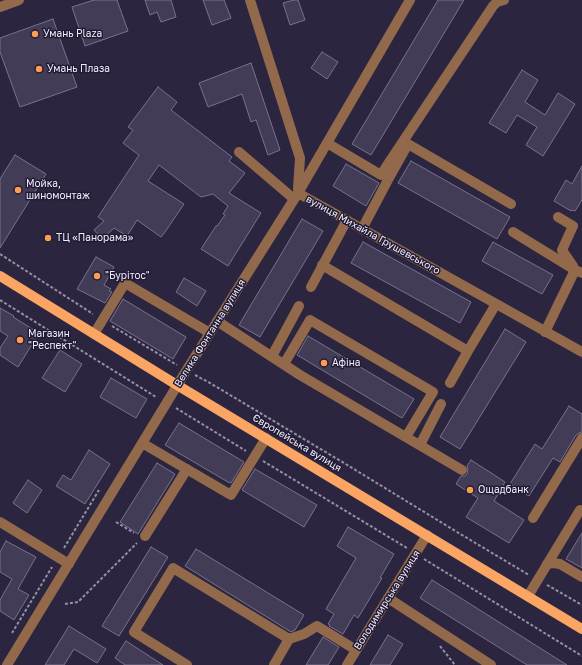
<!DOCTYPE html>
<html>
<head>
<meta charset="utf-8">
<style>
	body { margin:0 }
	canvas { display:block; background:#2c253f }
</style>
</head>
<body>
<canvas width="582" height="665"></canvas>
<script>
const context = document.querySelector('canvas').getContext('2d');
context.lineJoin = 'round';
function fillPath(path, color) { context.fillStyle = color; context.fill(path, 'evenodd'); }
const shape = rows => new Path2D(rows.map(r => 'M' + r).join(''));
function trace(path, color, width, dash) { context.strokeStyle = color; context.lineWidth = width; context.lineCap = dash ? 'butt' : 'round'; context.setLineDash(dash || []); context.stroke(path); }
function drawText(font, color, halo, rows, align = 'center') {
  context.font = font + ' "Golos Text",sans-serif'; context.lineWidth = 3; context.setLineDash([]); context.textBaseline = 'middle'; context.strokeStyle = halo; context.fillStyle = color; for (const [text, x, y, turn = 0] of rows) {
    context.save(); context.translate(x, y); context.rotate((+turn || 0) * Math.PI / 180); context.textAlign = isNaN(turn) ? turn : align; if (halo) context.strokeText(text, 0, 0); context.fillText(text, 0, 0); context.restore();
  }
}
const building = shape([
	[94,0,117,0,128,31,85,46,72,7,94,0],
	[145,0,171,0,176,17,161,22,157,12,150,15,145,0],
	[203,0,224,0,231,18,212,25,203,0],
	[294,0,298,0,305,20,290,25,283,3,294,0],
	[438,0,464,0,371,155,352,144,438,0],
	[53,19,77,87,20,107,0,52,0,38,53,19],
	[322,52,338,62,327,79,311,68,322,52],
	[251,63,280,150,268,155,256,120,251,122,242,94,208,107,199,83,251,63],
	[522,70,538,80,525,102,545,115,558,93,575,104,543,156,526,145,537,127,517,115,506,133,489,123,522,70],
	[158,87,177,102,171,110,232,157,229,161,245,173,229,193,261,213,228,266,201,249,216,226,217,226,225,215,223,214,228,206,213,194,201,197,159,165,148,181,184,204,165,232,161,237,137,220,127,236,114,228,102,239,94,230,104,221,98,217,139,155,123,143,133,130,128,127,158,87],
	[15,155,46,174,0,248,0,179,15,155],
	[411,161,510,217,497,239,398,183,411,161],
	[346,164,379,183,366,206,333,186,346,164],
	[582,166,582,200,575,211,572,210,571,211,554,201,566,180,572,184,582,166],
	[302,219,323,231,260,337,239,325,302,219],
	[363,242,471,302,460,323,351,263,363,242],
	[493,242,553,275,542,294,482,261,493,242],
	[96,257,114,267,104,285,111,289,109,291,112,292,105,303,77,289,96,257],
	[184,278,206,291,197,306,176,292,184,278],
	[123,299,186,337,173,359,110,321,123,299],
	[0,308,14,316,13,317,39,333,18,367,0,355,0,348,8,336,0,331,0,308],
	[505,329,526,342,460,449,440,437,505,329],
	[308,336,414,399,402,418,297,355,308,336],
	[60,350,82,364,65,392,42,378,60,350],
	[111,378,147,399,136,418,100,397,111,378],
	[569,406,582,414,582,432,579,433,576,435,560,462,553,458,529,496,510,484,535,444,542,449,569,406],
	[179,423,244,462,231,483,228,482,165,445,179,423],
	[89,450,110,464,85,504,56,486,63,475,71,480,89,450],
	[471,460,505,482,494,501,524,520,509,543,466,517,478,498,456,484,461,476,465,476,467,474,468,470,467,466,471,460],
	[157,463,175,474,138,534,120,522,157,463],
	[255,469,317,505,304,527,242,490,255,469],
	[28,480,42,490,27,513,13,503,28,480],
	[348,527,394,554,380,578,382,578,358,618,354,615,343,634,329,626,330,625,328,624,334,614,326,609,356,558,337,546,348,527],
	[582,533,582,568,566,559,582,533],
	[6,541,36,557,18,589,29,595,14,620,0,611,0,600,12,579,0,572,0,552,6,541],
	[151,547,168,557,119,636,102,626,151,547],
	[196,549,304,615,295,630,291,632,185,566,196,549],
	[432,580,567,665,527,665,420,598,432,580],
	[69,626,106,649,97,663,74,649,64,665,45,665,69,626],
	[388,635,403,644,390,665,370,665,388,635],
	[323,637,339,647,328,665,306,665,323,637],
	[126,641,163,665,125,665,115,658,126,641]
]);
fillPath(building, '#423c57');
trace(building, '#77718f', 1);
trace(shape([
	[0,254,93,314],
	[0,300,156,397,156,398],
	[112,326,177,365],
	[195,375,210,383,344,463,457,532,529,575],
	[176,408,246,451],
	[263,461,407,548],
	[116,522,134,533],
	[64,548,99,490],
	[424,559,582,656],
	[547,585,582,605],
	[65,604,78,602,137,543],
	[12,633,52,567],
	[440,646,455,665]
]), '#958fa5', 2, [3, 2]);
trace(shape([
	[250,0,300,158,298,189],
	[0,7,19,0],
	[327,143,381,175,388,164],
	[239,152,294,199],
	[390,176,408,144,511,204],
	[298,193,582,352],
	[558,217,573,226,562,250,573,266],
	[362,229,390,176,388,164,493,6,497,2,504,0],
	[513,232,575,270],
	[322,265,468,351,496,304],
	[311,287,347,220],
	[217,321,300,375,462,470],
	[545,332,575,270,582,273],
	[94,334,125,283,210,333],
	[272,356,299,306],
	[284,364,310,320,433,392,406,437],
	[450,383,468,351],
	[142,443,231,495,266,438],
	[420,445,441,404],
	[533,518,582,438],
	[0,522,69,564],
	[145,536,187,469],
	[547,564,553,563,560,564,582,577],
	[528,596,580,510],
	[388,598,491,665],
	[7,665,186,371,298,193,410,0],
	[187,665,134,632,173,568,289,639],
	[274,665,289,639,304,634,317,626,356,650],
	[347,665,427,535]
]), '#92694a', 10);
trace(shape([
	[0,276,177,385,582,629]
]), '#fba564', 10);
for (const [x, y, r, color] of [
	[35,34,4,"#fc9d53"],
	[39,69,4,"#fc9d53"],
	[18,190,4,"#fc9d53"],
	[48,238,4,"#fc9d53"],
	[97,276,4,"#fc9d53"],
	[20,340,4,"#fc9d53"],
	[324,363,4,"#fc9d53"],
	[470,490,4,"#fc9d53"]
]) { const dot = new Path2D(); dot.arc(x, y, r, 0, 2 * Math.PI); context.fillStyle = color; context.fill(dot); trace(dot, '#221b34', 1.5); }
drawText('10px', '#f1edff', '#221b34', [
	["Умань Plaza",43,34],
	["Умань Плаза",47,69],
	["Мойка,",26,184],
	["шиномонтаж",26,196],
	["ТЦ «Панорама»",56,238],
	["\"Бурітос\"",105,276],
	["Магазин",28,334],
	["\"Респект\"",28,346],
	["Афіна",332,363],
	["Ощадбанк",478,490]
], 'left');
drawText('10px', '#f1edff', '#221b34', [
	["вулиця Михайла Грушевського",373,235,29],
	["Велика Фонтанна вулиця",210,333,-58],
	["Європейська вулиця",297,443,31],
	["Володимирська вулиця",387,600,-58]
]);
</script>
</body>
</html>
